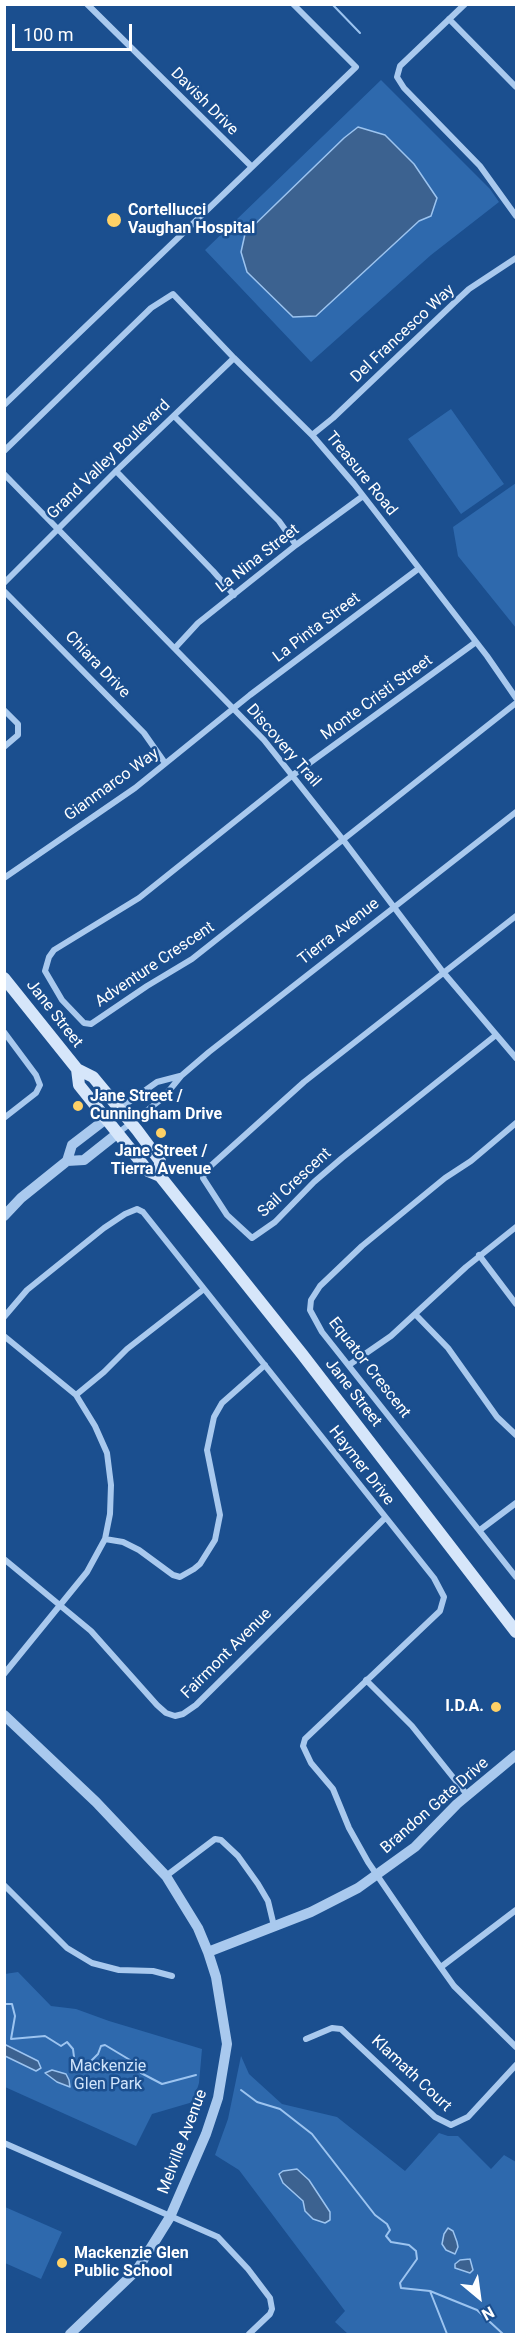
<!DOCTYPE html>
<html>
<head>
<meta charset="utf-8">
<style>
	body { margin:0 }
	#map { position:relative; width:521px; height:2339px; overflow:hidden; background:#1b4f8f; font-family:Roboto,sans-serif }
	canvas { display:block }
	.frame { position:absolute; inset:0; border:6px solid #fff; pointer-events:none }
	.north { position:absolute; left:449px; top:2267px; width:60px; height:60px; -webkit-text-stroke:4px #1b4f8f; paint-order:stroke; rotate:151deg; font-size:16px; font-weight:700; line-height:24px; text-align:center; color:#fff }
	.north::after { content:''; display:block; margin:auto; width:21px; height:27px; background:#fff; clip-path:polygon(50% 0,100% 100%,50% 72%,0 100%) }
	.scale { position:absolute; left:12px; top:24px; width:120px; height:27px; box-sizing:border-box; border:3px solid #fff; border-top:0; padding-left:8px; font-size:18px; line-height:21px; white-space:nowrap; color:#fff; -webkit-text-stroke:4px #1b4f8f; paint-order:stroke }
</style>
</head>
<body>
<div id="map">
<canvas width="521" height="2339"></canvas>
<div class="frame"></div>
<div class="north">N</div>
<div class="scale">100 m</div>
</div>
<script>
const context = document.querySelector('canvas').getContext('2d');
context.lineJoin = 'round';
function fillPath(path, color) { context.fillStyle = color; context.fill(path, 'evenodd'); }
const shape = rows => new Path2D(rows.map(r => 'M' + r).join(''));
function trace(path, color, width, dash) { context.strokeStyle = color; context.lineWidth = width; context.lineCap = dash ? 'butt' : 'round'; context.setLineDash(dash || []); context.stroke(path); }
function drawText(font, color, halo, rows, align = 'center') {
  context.font = font + ' Roboto,sans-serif'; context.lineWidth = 5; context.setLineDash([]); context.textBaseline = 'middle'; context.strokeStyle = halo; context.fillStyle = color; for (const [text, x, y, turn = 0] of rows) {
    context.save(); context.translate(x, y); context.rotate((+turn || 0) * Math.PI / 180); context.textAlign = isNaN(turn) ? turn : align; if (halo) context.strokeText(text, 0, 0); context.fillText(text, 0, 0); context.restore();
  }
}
fillPath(shape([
	[381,80,490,189,499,202,431,255,311,362,205,250],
	[451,409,504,484,461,514,408,439],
	[516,483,516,628,458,556,453,527],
	[18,1972,51,2006,76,2009,109,2021,202,2049,199,2083,193,2102,152,2114,136,2146,5,2087,5,1974],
	[241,2056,249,2074,282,2104,337,2117,405,2171,439,2133,448,2136,458,2136,491,2169,504,2155,516,2162,516,2334,348,2334,335,2322,345,2311,239,2170,215,2155,228,2119],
	[5,2207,62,2232,41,2279,5,2263]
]), '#2e69ad');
const water = shape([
	[358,127,385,135,414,164,437,198,431,216,419,221,316,316,293,317,247,272,241,252,245,234,344,138,358,127],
	[4,2044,38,2061,41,2068,36,2071,5,2056,4,2044],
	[52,2070,66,2074,69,2080,70,2087,57,2082,45,2073,52,2070],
	[297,2169,309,2180,330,2212,330,2220,325,2223,313,2219,305,2211,303,2201,283,2183,279,2174,283,2171,297,2169],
	[448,2228,453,2231,457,2242,458,2247,455,2254,446,2250,442,2244,444,2234,448,2228],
	[470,2259,473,2270,470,2273,455,2268,455,2264,460,2260,470,2259]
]);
fillPath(water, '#3c6290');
trace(water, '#9cc4f0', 1.5);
trace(shape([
	[332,4,360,33],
	[4,2004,12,2004,15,2016,11,2039,45,2036,61,2046,67,2042,73,2049,75,2065,90,2062,98,2054,101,2046,105,2045,130,2060,141,2073,162,2084,196,2075],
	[241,2090,257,2102,280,2109,312,2134,375,2215,387,2224,390,2230,386,2236,391,2242,409,2245,416,2251,417,2259,400,2283,401,2288,430,2291,477,2310,503,2334],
	[430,2291,447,2334],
	[514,2334,516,2334]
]), '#9cc4f0', 2);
trace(shape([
	[87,4,252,167],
	[465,4,400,66,397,77,404,88,480,166,516,216],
	[449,19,516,87],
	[4,405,356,67,293,4],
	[174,416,279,521,296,545],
	[312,435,333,418,455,302,469,289,516,258],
	[4,451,151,308,173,294,234,358,312,435,354,484,487,656,516,698],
	[116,471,213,571,234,595],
	[4,474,264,740,344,841,443,972,516,1058],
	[4,583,116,471,234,358],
	[4,591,144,733,165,763],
	[476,642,293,775,139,898,54,950,49,957,45,971,62,1000,84,1023,91,1024,147,986,192,959,516,703],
	[175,648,198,623,296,545,363,496],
	[4,710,18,724,18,735,4,747],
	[4,878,135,788,250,695,418,569],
	[4,1032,36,1075,40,1085,36,1093,4,1118],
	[496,1035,342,1158,314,1182,275,1222,252,1238,227,1215,203,1178,205,1171,304,1082,516,916],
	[119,1109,157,1082,180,1076],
	[516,1123,471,1161,445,1178,362,1246,320,1286,311,1300,310,1310,322,1332,516,1577],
	[118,1133,163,1098,181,1076,209,1052,516,812],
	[479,1255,516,1304],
	[415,1314,448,1348,497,1417,516,1435],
	[4,1317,27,1290,104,1228,125,1214,137,1209,143,1212,434,1578,444,1597,440,1611,305,1739,303,1746,311,1763,333,1789,349,1828,368,1862,422,1941,454,1986,516,2047],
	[4,1336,76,1395,95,1426,107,1453,111,1485,110,1514,105,1539,87,1572,4,1674],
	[349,1365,391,1336,466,1267,516,1227],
	[76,1395,104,1372,127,1349,204,1289],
	[480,1530,516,1503],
	[105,1539,123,1542,139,1550,173,1575,180,1577,194,1569,200,1564,215,1540,220,1515,207,1450,214,1417,222,1403,265,1365],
	[4,1559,91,1631,157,1705,166,1713,175,1716,183,1714,196,1705,384,1519],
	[366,1680,412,1726,468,1796],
	[166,1876,215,1839,221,1840,238,1856,258,1884,268,1901,274,1926],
	[4,1885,67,1948,92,1963,119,1970,153,1971,172,1976],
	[441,1967,516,1910],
	[306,2039,332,2028,341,2029,435,2117,451,2125,468,2117,516,2065],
	[4,2143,218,2237,248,2269,270,2298,272,2309,270,2314,249,2334]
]), '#a9c9ee', 6);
trace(shape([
	[67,1161,84,1160,118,1133],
	[4,1216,21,1198,67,1161,72,1145,119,1109],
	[4,1715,96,1802,166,1876,198,1928,208,1952,216,1977,227,2044,218,2098,206,2134,170,2217,137,2270,70,2334],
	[208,1952,311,1912,358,1888,415,1847,457,1804,516,1755]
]), '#a9c9ee', 10);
trace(shape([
	[4,978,77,1069,93,1077,137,1130,160,1161,160,1176],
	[77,1069,79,1085,148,1171,160,1176,302,1354,516,1632]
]), '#d6e6fa', 12);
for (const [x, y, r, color] of [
	[114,220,8,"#ffd166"],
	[78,1106,6,"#ffd166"],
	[161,1133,6,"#ffd166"],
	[496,1707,6,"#ffd166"],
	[62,2263,6,"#ffd166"]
]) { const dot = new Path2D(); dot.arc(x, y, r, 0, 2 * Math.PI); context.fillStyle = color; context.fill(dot); trace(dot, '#1b4f8f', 2); }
drawText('16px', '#fff', '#1b4f8f', [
	["Davish Drive",204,102,45],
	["Del Francesco Way",403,334,-43],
	["Grand Valley Boulevard",109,460,-44],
	["Treasure Road",361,474,51],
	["La Nina Street",258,559,-38],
	["La Pinta Street",317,628,-37],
	["Chiara Drive",97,665,46],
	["Monte Cristi Street",377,698,-36],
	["Discovery Trail",283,746,49],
	["Gianmarco Way",112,785,-36],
	["Tierra Avenue",339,932,-38],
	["Adventure Crescent",155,965,-34],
	["Jane Street",54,1014,52],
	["Sail Crescent",295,1183,-43],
	["Equator Crescent",369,1368,52],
	["Jane Street",353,1393,52],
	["Haymer Drive",361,1466,52],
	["Fairmont Avenue",227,1654,-45],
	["Brandon Gate Drive",435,1806,-41],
	["Klamath Court",411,2074,43],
	["Melville Avenue",183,2142,-69]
]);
drawText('bold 16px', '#fff', '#1b4f8f', [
	["Cortellucci",128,211],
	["Vaughan Hospital",128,229],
	["Jane Street /",90,1097],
	["Cunningham Drive",90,1115],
	["Jane Street /",161,1152,"center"],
	["Tierra Avenue",161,1170,"center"],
	["I.D.A.",484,1707,"right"],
	["Mackenzie Glen",74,2254],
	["Public School",74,2272]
], 'left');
drawText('16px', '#cfe3fa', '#1b4f8f', [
	["Mackenzie",108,2067],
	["Glen Park",108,2085]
]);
</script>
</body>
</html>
